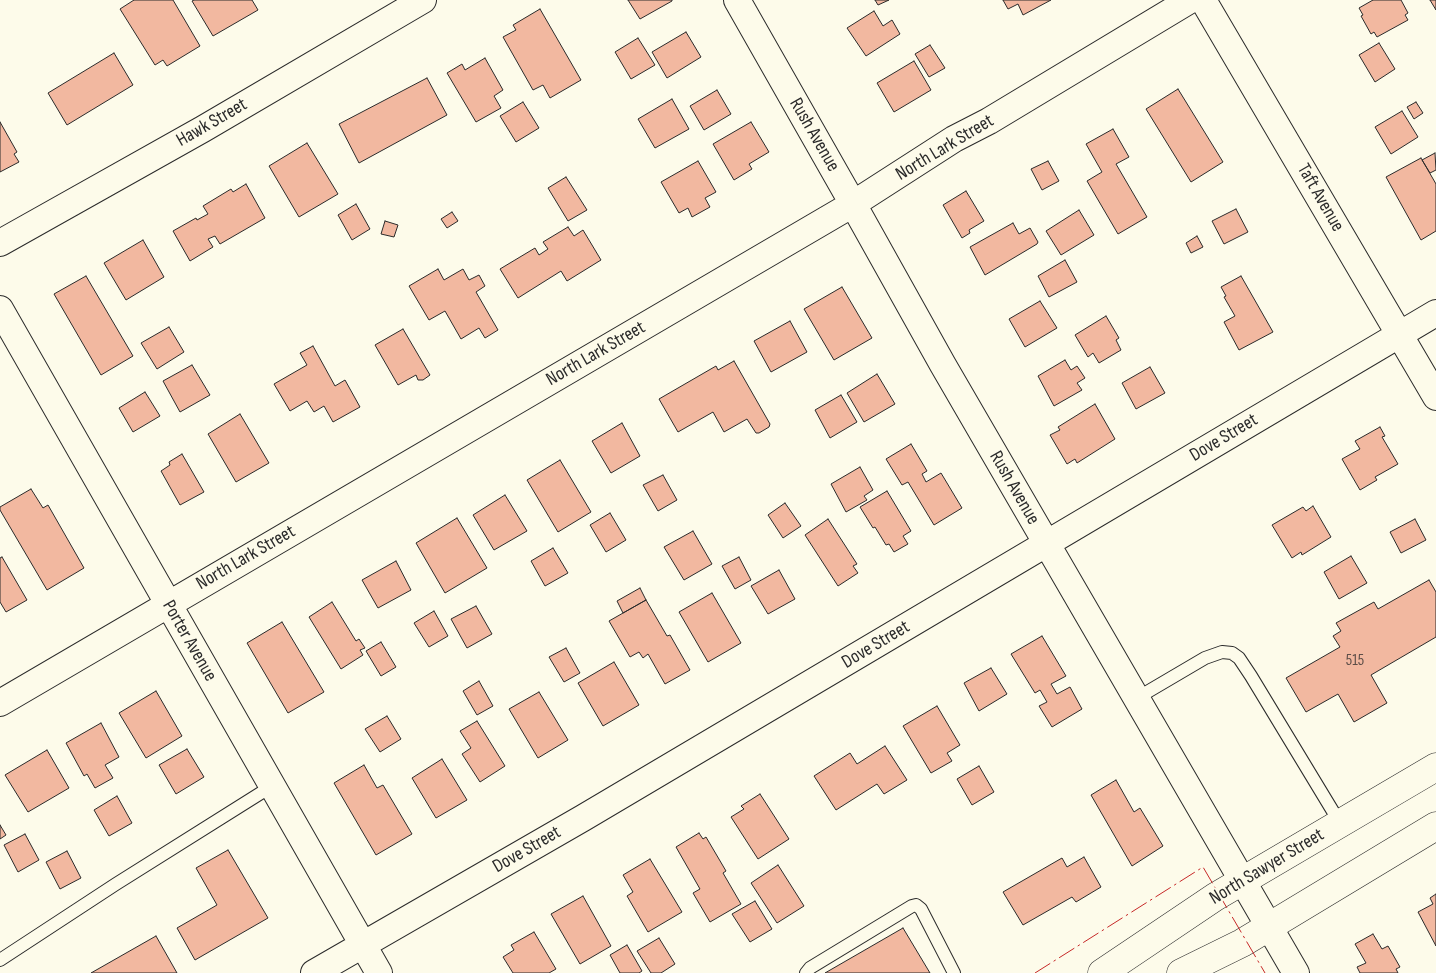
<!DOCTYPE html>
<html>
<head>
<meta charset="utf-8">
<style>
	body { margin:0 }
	canvas { display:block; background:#fdfbea }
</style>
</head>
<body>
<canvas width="1436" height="973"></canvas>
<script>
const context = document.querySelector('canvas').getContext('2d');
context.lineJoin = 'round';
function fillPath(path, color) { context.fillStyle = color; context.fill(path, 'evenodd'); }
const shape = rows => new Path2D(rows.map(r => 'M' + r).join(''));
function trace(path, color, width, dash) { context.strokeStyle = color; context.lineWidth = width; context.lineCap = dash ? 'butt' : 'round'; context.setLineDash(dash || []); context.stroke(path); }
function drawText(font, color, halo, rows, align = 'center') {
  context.font = font + ' "Sofia Sans Condensed",sans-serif'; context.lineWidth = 4; context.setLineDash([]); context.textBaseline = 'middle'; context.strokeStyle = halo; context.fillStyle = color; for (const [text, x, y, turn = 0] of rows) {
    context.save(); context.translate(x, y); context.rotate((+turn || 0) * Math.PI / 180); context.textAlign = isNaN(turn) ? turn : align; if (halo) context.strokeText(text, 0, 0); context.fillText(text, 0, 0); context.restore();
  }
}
const building = shape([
	[134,0,173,0,200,46,167,66,163,60,155,65,120,9,134,0],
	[194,0,252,0,258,10,213,36,192,1,194,0],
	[628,0,672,0,672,1,640,19,628,0],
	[875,0,889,0,878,5,875,0],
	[1003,0,1051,0,1023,15,1018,4,1008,9,1003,0],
	[1373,0,1401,0,1408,13,1405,15,1408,20,1377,37,1374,32,1371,34,1361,16,1363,15,1359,8,1373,0],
	[1430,0,1436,0,1436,10,1430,0],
	[540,9,581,80,550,98,543,85,533,90,503,37,516,30,513,25,540,9],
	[874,11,883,26,892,20,900,34,866,56,847,28,874,11],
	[686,32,701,57,667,78,652,52,686,32],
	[638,38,655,65,631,79,615,52,638,38],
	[1379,43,1395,69,1375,82,1359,55,1379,43],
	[930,45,945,68,929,77,915,54,930,45],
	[114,53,133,85,67,125,48,93,114,53],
	[485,58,503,90,494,96,501,108,476,122,447,73,462,64,465,70,485,58],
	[914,61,931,90,894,112,877,83,914,61],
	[427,78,447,115,359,163,339,124,427,78],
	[1178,89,1223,162,1191,182,1146,109,1178,89],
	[717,90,731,114,704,130,690,106,717,90],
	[672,99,689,129,655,148,638,119,672,99],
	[523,102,539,128,516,142,500,116,523,102],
	[1416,102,1423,113,1414,119,1407,107,1416,102],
	[1402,111,1418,137,1391,154,1375,127,1402,111],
	[0,122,17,152,14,154,19,162,0,172,0,122],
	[751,122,769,152,749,164,752,169,734,180,713,144,751,122],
	[1113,129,1129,157,1116,164,1147,217,1118,234,1087,181,1102,172,1086,144,1113,129],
	[307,143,338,194,299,217,269,166,307,143],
	[1435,153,1436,170,1430,173,1422,160,1435,153],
	[1421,158,1436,184,1436,231,1421,240,1386,177,1421,158],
	[698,161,716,192,705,198,710,207,692,217,688,208,679,213,661,182,698,161],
	[1048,161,1059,181,1042,190,1031,169,1048,161],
	[566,177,587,210,568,221,548,188,566,177],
	[246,184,265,218,220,244,215,236,208,239,213,247,190,261,173,231,196,218,197,220,208,214,203,206,231,189,233,192,246,184],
	[966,191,984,221,969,230,970,233,962,238,943,205,966,191],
	[356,204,370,229,352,240,338,215,356,204],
	[1236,209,1248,232,1224,244,1212,221,1236,209],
	[1079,210,1094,235,1061,255,1046,231,1079,210],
	[452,212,458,221,447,228,441,219,452,212],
	[385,221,398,225,394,237,381,234,385,221],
	[1013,223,1019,234,1030,228,1038,242,1037,244,985,275,970,247,1013,223],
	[568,227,574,236,583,230,601,260,567,281,561,271,518,298,500,269,535,248,539,255,548,249,543,242,568,227],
	[1197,236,1203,247,1191,253,1186,243,1197,236],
	[143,240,164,277,126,300,104,263,143,240],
	[1065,260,1077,282,1049,297,1038,276,1065,260],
	[438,269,444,280,463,269,469,280,479,275,485,286,476,292,498,330,485,338,479,328,461,339,445,311,429,320,409,286,438,269],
	[86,276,133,356,101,375,54,294,86,276],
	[1241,276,1273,332,1239,350,1224,322,1235,316,1224,297,1226,296,1221,287,1241,276],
	[842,287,872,338,834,360,804,309,842,287],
	[1040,301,1057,328,1025,347,1009,319,1040,301],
	[1106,316,1119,338,1116,340,1121,350,1099,363,1093,353,1088,357,1075,335,1106,316],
	[790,321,807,352,771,372,754,341,790,321],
	[169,327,184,352,157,369,141,343,169,327],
	[403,329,430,375,423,380,418,380,416,375,398,385,375,345,403,329],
	[313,346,335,386,345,380,360,407,333,422,324,406,314,412,307,401,290,411,274,384,307,365,300,353,313,346],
	[1065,360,1071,370,1077,366,1085,378,1077,383,1082,390,1054,406,1038,376,1065,360],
	[734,361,770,424,769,427,759,433,756,433,747,419,724,432,713,412,678,432,659,399,716,366,718,370,734,361],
	[192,365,210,395,180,412,163,381,192,365],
	[1150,367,1165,393,1136,409,1122,383,1150,367],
	[877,374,895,404,864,422,847,393,877,374],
	[145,392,160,416,133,432,119,408,145,392],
	[841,395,857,422,830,438,815,410,841,395],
	[1095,404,1115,439,1077,463,1075,459,1067,464,1050,435,1060,430,1058,427,1095,404],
	[240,414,269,463,236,482,208,434,240,414],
	[622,423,640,456,611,473,592,441,622,423],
	[1380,427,1385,436,1382,437,1398,464,1375,477,1377,480,1360,490,1342,459,1360,449,1355,441,1380,427],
	[911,444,927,471,922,474,926,482,941,473,962,508,934,525,908,482,902,485,886,459,911,444],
	[182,454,204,492,180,505,161,471,170,465,169,462,182,454],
	[560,460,591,512,558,532,527,480,560,460],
	[860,467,873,490,864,496,867,500,846,512,831,484,860,467],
	[663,475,677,500,658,511,643,485,663,475],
	[31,489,43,508,48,505,84,568,47,590,0,510,0,507,31,489],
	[887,491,911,531,903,536,908,544,894,552,889,544,886,545,875,527,873,528,860,507,887,491],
	[505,495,527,531,494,550,473,515,505,495],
	[785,503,801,526,783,538,768,515,785,503],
	[1313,506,1331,537,1302,555,1301,552,1292,558,1272,525,1303,507,1306,511,1313,506],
	[610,513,626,540,606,552,590,525,610,513],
	[457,518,487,568,445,593,416,543,457,518],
	[828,519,857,564,853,566,858,573,838,586,805,535,828,519],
	[1415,519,1426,540,1401,553,1390,532,1415,519],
	[693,531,712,564,684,580,664,547,693,531],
	[553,548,568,573,545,586,531,561,553,548],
	[1351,556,1367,583,1339,599,1324,572,1351,556],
	[2,557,27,600,6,612,0,602,0,558,2,557],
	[739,557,751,580,735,589,722,566,739,557],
	[396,561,411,590,378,608,362,580,396,561],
	[779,570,795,599,768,614,751,586,779,570],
	[1429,580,1436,592,1436,637,1371,675,1387,703,1354,722,1338,694,1306,712,1286,678,1340,647,1333,636,1341,631,1336,623,1374,602,1378,609,1429,580],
	[640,588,646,600,623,613,617,601,640,588],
	[712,593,741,643,708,662,679,612,712,593],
	[646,600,667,636,670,635,690,670,665,684,648,654,643,658,639,652,630,657,609,621,646,600],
	[332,602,356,641,359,639,365,648,360,650,363,655,341,669,309,617,332,602],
	[476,606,492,634,467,648,451,619,476,606],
	[434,611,448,636,429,647,414,623,434,611],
	[282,622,324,692,288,713,247,643,282,622],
	[1042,636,1066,676,1051,684,1057,694,1070,687,1082,709,1052,727,1039,706,1047,702,1040,690,1035,693,1011,654,1042,636],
	[381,642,396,667,381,676,366,651,381,642],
	[566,648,580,673,564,682,549,657,566,648],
	[614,662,639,705,603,726,578,683,614,662],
	[991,668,1007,694,979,711,964,683,991,668],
	[479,681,493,706,477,715,463,691,479,681],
	[156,691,182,736,146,758,119,713,156,691],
	[539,692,568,740,538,758,509,709,539,692],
	[937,706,960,745,947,753,952,761,931,773,903,726,937,706],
	[387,716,401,739,380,752,365,729,387,716],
	[477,721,505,766,480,782,462,754,471,748,460,731,477,721],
	[101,723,119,757,105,765,113,778,95,788,87,774,84,776,66,743,101,723],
	[885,746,907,780,884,794,877,784,836,810,814,776,850,753,857,764,885,746],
	[187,749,204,777,176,794,159,765,187,749],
	[47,750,69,788,28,812,5,775,47,750],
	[442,759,467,800,436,818,412,778,442,759],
	[364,765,377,788,383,785,412,834,376,855,334,783,364,765],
	[979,766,994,792,972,805,957,779,979,766],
	[1116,780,1134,812,1140,808,1163,846,1132,866,1091,795,1116,780],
	[760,794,789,839,758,859,731,817,744,809,741,806,760,794],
	[117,796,132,823,109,836,94,810,117,796],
	[0,825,6,835,0,839,0,825],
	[699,833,703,839,706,837,726,871,723,873,741,904,710,922,693,893,700,889,676,847,699,833],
	[25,834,39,860,18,872,4,845,25,834],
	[228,850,268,918,195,960,177,928,217,905,196,868,228,850],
	[67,851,81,878,60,889,46,862,67,851],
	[1084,857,1101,887,1076,902,1072,897,1023,925,1003,892,1062,858,1067,867,1084,857],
	[650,859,682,912,648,932,627,896,633,892,623,875,650,859],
	[778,865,804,906,777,923,751,883,778,865],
	[1436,894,1436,946,1418,912,1433,904,1430,898,1436,894],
	[583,896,611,946,580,964,551,914,583,896],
	[755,901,772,929,750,942,732,914,755,901],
	[903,928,930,973,825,973,903,928],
	[534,932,556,969,549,973,513,973,503,957,514,950,511,945,534,932],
	[1373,934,1382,949,1388,946,1400,967,1396,969,1398,973,1360,973,1357,967,1366,963,1355,944,1373,934],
	[156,936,177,973,91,973,156,936],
	[659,938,675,964,661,973,651,973,637,951,659,938],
	[627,945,642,971,639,973,620,973,610,955,627,945]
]);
fillPath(building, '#f2b8a0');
trace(building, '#2b2b2b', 1);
const lane = shape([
	[1137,698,1205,658,1222,652,1232,653,1239,658,1251,676,1340,823],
	[0,960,116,884,272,786],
	[806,973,810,968,912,906,916,905,921,909,954,973]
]);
const street = shape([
	[737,0,853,204,943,365,1296,973],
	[1203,0,1436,397],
	[0,243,203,129,423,0],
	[0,309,379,973],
	[0,703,853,204,954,139,989,121,1190,0],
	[314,973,583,818,1436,313]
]);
const secondary = shape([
	[1102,973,1215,897,1436,767],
	[1181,973,1242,943,1436,826]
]);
trace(lane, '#2b2b2b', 14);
trace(street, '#2b2b2b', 28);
trace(secondary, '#2b2b2b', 29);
trace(lane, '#fdfbea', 12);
trace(street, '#fdfbea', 26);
trace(secondary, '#fdfbea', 28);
trace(shape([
	[1035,973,1203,867,1265,973]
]), '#c62828', 1, [18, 4, 2.5, 4]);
drawText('16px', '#5d4e48', null, [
	["515",1355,661]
]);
drawText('19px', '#2b2b2b', '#fdfbea', [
	["Hawk Street",212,123,-30],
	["Rush Avenue",814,135,60],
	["North Lark Street",945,148,-31],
	["Taft Avenue",1320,198,60],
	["North Lark Street",596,354,-30],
	["Dove Street",1224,438,-31],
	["Rush Avenue",1014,488,60],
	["North Lark Street",246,558,-30],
	["Porter Avenue",189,641,60],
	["Dove Street",876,645,-31],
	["Dove Street",527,850,-30],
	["North Sawyer Street",1267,867,-31]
]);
</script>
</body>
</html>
